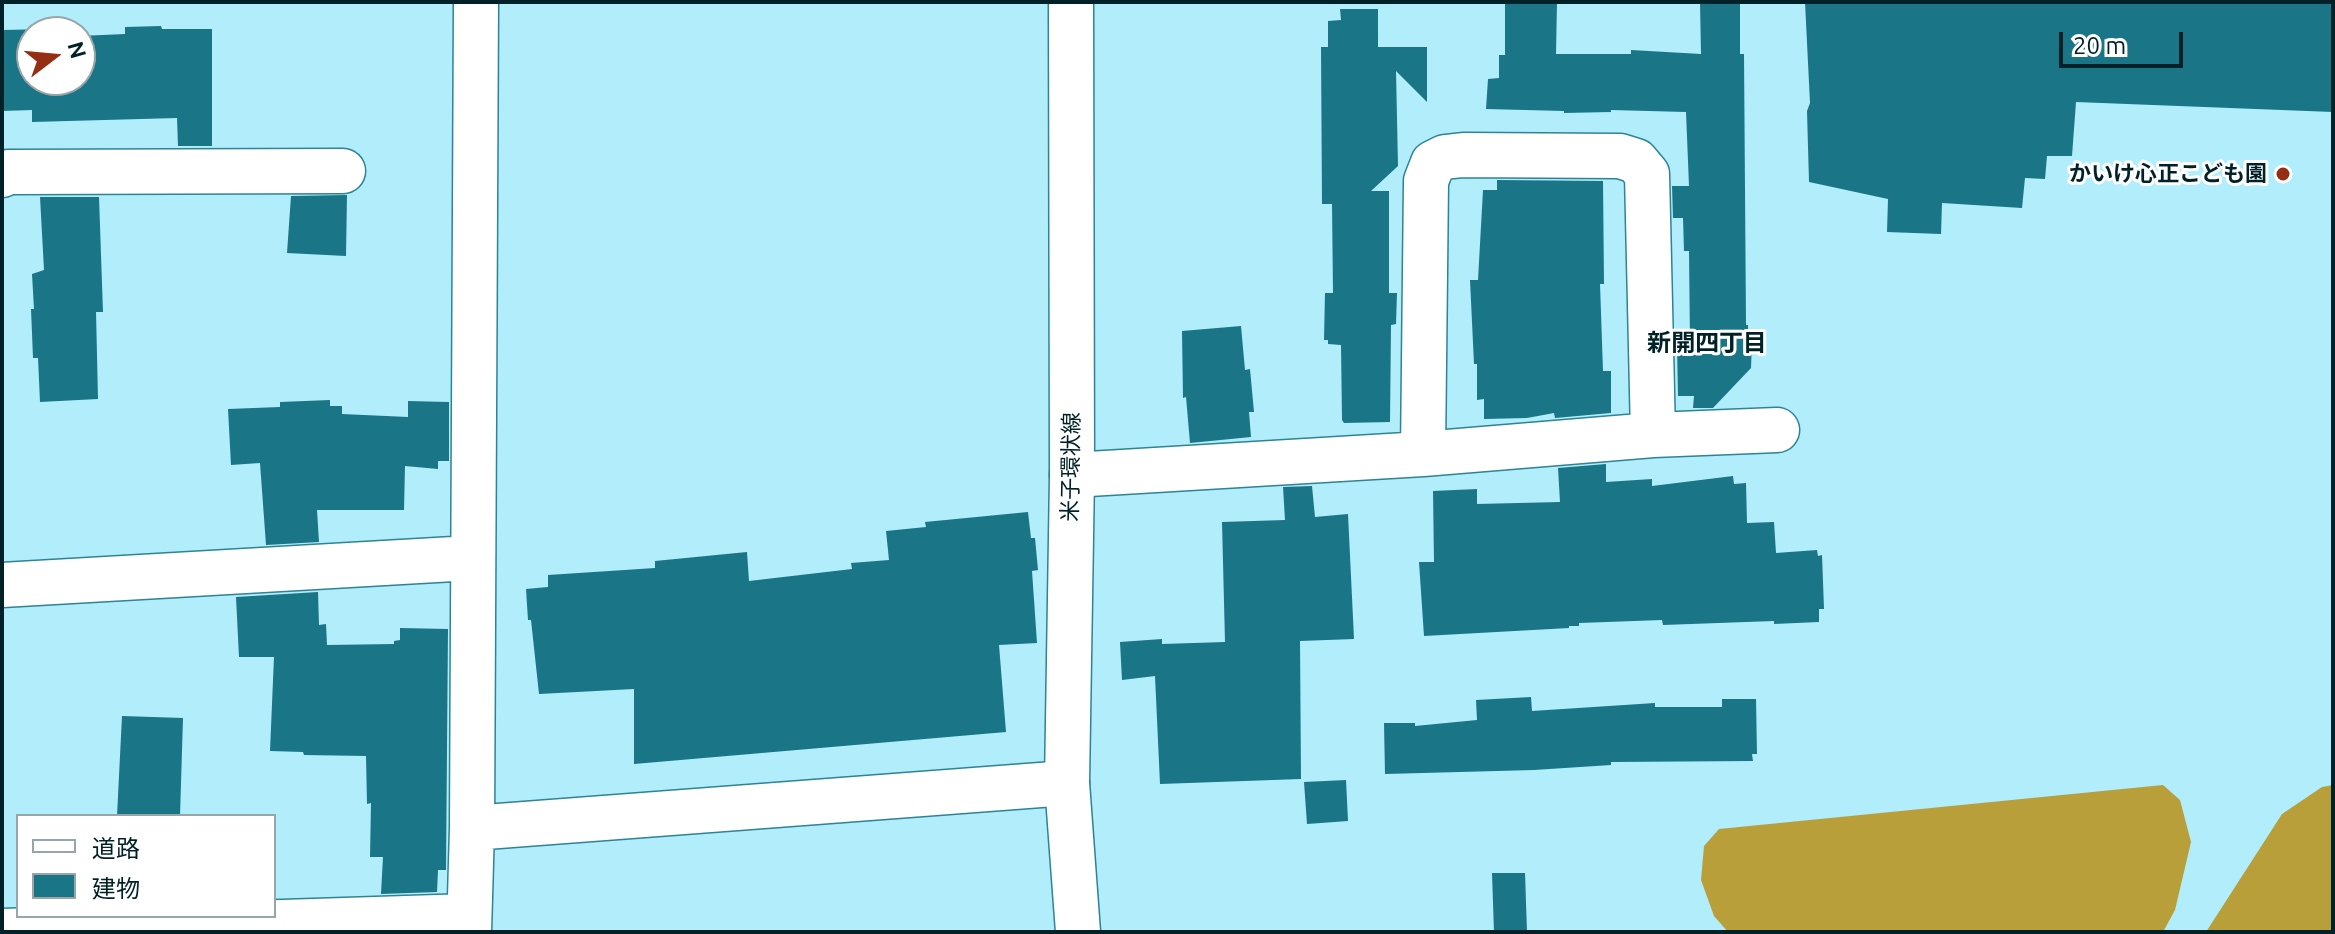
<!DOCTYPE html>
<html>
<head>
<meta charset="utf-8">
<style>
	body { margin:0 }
	#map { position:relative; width:2335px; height:934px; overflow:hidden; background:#b1edfb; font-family:Ubuntu,"Noto Sans JP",sans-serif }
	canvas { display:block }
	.frame { position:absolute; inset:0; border:4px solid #002128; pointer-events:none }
	.legend { position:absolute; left:16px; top:814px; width:260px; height:104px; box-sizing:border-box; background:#fff; border:2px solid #99a6a9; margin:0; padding:10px 14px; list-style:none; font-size:24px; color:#002128 }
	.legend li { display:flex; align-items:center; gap:16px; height:40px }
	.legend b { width:40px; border:2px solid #99a6a9 }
	.north { position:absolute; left:16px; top:16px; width:80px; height:80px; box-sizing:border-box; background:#fff; border:2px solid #99a6a9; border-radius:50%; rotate:74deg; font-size:22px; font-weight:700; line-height:32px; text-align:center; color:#002128 }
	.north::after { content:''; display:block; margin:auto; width:28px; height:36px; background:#962e14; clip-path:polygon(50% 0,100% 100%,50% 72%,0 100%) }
	.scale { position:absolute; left:2059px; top:32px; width:124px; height:36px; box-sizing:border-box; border:4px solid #002128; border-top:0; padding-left:10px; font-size:24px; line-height:28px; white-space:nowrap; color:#002128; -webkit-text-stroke:6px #fff; paint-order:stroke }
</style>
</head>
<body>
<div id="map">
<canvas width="2335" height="934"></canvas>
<div class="frame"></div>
<ul class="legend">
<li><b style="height:10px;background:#fff"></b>道路</li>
<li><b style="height:22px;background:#1a7586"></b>建物</li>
</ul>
<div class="north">N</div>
<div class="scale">20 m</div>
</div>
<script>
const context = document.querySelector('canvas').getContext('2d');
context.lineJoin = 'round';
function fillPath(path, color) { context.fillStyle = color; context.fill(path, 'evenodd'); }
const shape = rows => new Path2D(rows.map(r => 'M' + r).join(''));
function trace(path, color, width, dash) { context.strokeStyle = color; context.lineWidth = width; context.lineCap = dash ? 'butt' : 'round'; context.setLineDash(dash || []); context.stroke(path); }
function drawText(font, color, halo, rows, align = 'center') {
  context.font = font + ' Ubuntu,"Noto Sans JP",sans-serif'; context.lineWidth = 6; context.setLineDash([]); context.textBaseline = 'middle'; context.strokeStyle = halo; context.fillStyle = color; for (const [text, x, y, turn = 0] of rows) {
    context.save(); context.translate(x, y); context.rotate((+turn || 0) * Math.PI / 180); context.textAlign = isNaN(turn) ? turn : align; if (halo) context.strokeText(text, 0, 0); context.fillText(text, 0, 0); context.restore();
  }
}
fillPath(shape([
	[2163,785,2180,800,2191,842,2175,910,2163,932,1728,932,1714,916,1701,880,1704,846,1719,829],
	[2333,785,2333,932,2206,932,2282,814,2322,787]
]), '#b89f3a');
fillPath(shape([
	[1505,2,1557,2,1556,54,1631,54,1631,50,1701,54,1700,2,1740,2,1740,54,1744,54,1746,325,1748,325,1748,341,1752,341,1751,368,1713,408,1693,408,1694,396,1678,396,1677,344,1690,343,1689,251,1684,251,1683,218,1673,218,1672,186,1689,186,1686,112,1611,110,1611,112,1564,113,1564,111,1486,109,1488,79,1499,78,1499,55,1505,55],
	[1805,2,2333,2,2333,112,2076,102,2072,156,2047,156,2045,179,2025,178,2022,208,1942,203,1941,234,1887,232,1888,199,1809,182,1807,111,1810,103],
	[1340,9,1378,9,1378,47,1427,47,1427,102,1396,71,1398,166,1371,191,1389,191,1389,293,1397,293,1396,324,1391,325,1390,422,1344,423,1342,420,1341,345,1328,344,1328,340,1324,340,1325,293,1333,293,1332,204,1322,204,1321,47,1328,47,1328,21,1341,20],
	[161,26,162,29,212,29,212,146,178,146,177,118,32,122,32,110,2,111,2,30,52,29,52,32,32,32,32,80,80,80,80,36,125,34,125,27],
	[1497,180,1603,181,1604,284,1600,284,1603,371,1611,371,1611,413,1555,418,1554,413,1527,418,1484,419,1484,399,1477,400,1477,364,1474,364,1470,280,1478,280,1483,190,1497,190],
	[347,195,346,256,287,253,291,196],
	[40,197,99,197,103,312,96,312,98,399,40,402,38,358,33,358,31,309,34,309,32,274,44,270],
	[1241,326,1245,370,1250,369,1254,412,1249,412,1251,437,1190,443,1186,397,1183,398,1182,331],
	[330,400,330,406,342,406,342,414,408,417,408,401,449,402,449,461,438,461,438,469,405,466,404,510,317,510,319,542,266,545,260,463,231,465,228,409,280,407,280,402],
	[1606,464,1606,482,1652,479,1652,486,1733,476,1734,484,1746,483,1747,523,1774,522,1776,553,1817,550,1818,556,1822,555,1824,609,1819,609,1819,622,1774,624,1774,621,1663,625,1662,620,1579,623,1579,626,1569,626,1569,628,1424,636,1419,562,1434,562,1433,491,1477,489,1477,504,1560,502,1558,468],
	[1312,486,1315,517,1348,514,1354,639,1300,641,1301,779,1160,784,1155,676,1122,680,1120,642,1162,639,1162,644,1225,642,1222,522,1285,520,1283,487],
	[1028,512,1031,538,1035,538,1038,570,1032,571,1037,643,999,645,1006,732,634,764,634,689,539,694,531,620,528,620,526,589,548,587,548,575,655,568,655,561,747,552,749,581,852,569,851,563,889,560,886,531,926,527,925,522],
	[318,592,319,625,326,624,327,645,394,644,394,641,400,640,400,628,448,629,446,870,438,870,437,892,381,894,383,857,370,857,371,803,367,804,366,756,304,755,303,752,270,751,274,657,239,657,236,597],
	[1531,697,1532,711,1655,703,1655,707,1722,707,1722,699,1756,699,1757,754,1752,754,1753,761,1611,762,1611,765,1534,770,1385,774,1384,723,1415,723,1415,726,1477,720,1476,700],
	[122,716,183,718,180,816,117,816],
	[1346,780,1348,821,1307,824,1304,782],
	[1492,873,1525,873,1527,932,1494,932]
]), '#1a7586');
const minor = shape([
	[2,175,8,172,343,171],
	[1423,454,1426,181,1433,163,1445,157,1463,155,1620,156,1636,161,1647,174,1653,435],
	[1072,475,1423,454,1653,435,1777,430],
	[2,585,471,558],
	[472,828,1067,783],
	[2,931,469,916],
	[469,932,472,828,476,2]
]);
const secondary = shape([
	[1071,2,1072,475,1067,783,1078,932]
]);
trace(minor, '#2e8395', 47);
trace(secondary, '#2e8395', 47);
trace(minor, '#fff', 44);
trace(secondary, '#fff', 44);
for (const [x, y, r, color] of [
	[2283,174,8,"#962e14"]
]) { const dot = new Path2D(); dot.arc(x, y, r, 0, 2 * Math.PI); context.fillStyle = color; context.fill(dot); trace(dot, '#fff', 3); }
drawText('bold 22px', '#002128', '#fff', [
	["かいけ心正こども園",2267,174]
], 'right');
drawText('22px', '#002128', '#fff', [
	["米子環状線",1071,467,-89]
]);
drawText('bold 24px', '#002128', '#fff', [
	["新開四丁目",1707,343]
]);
</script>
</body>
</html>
